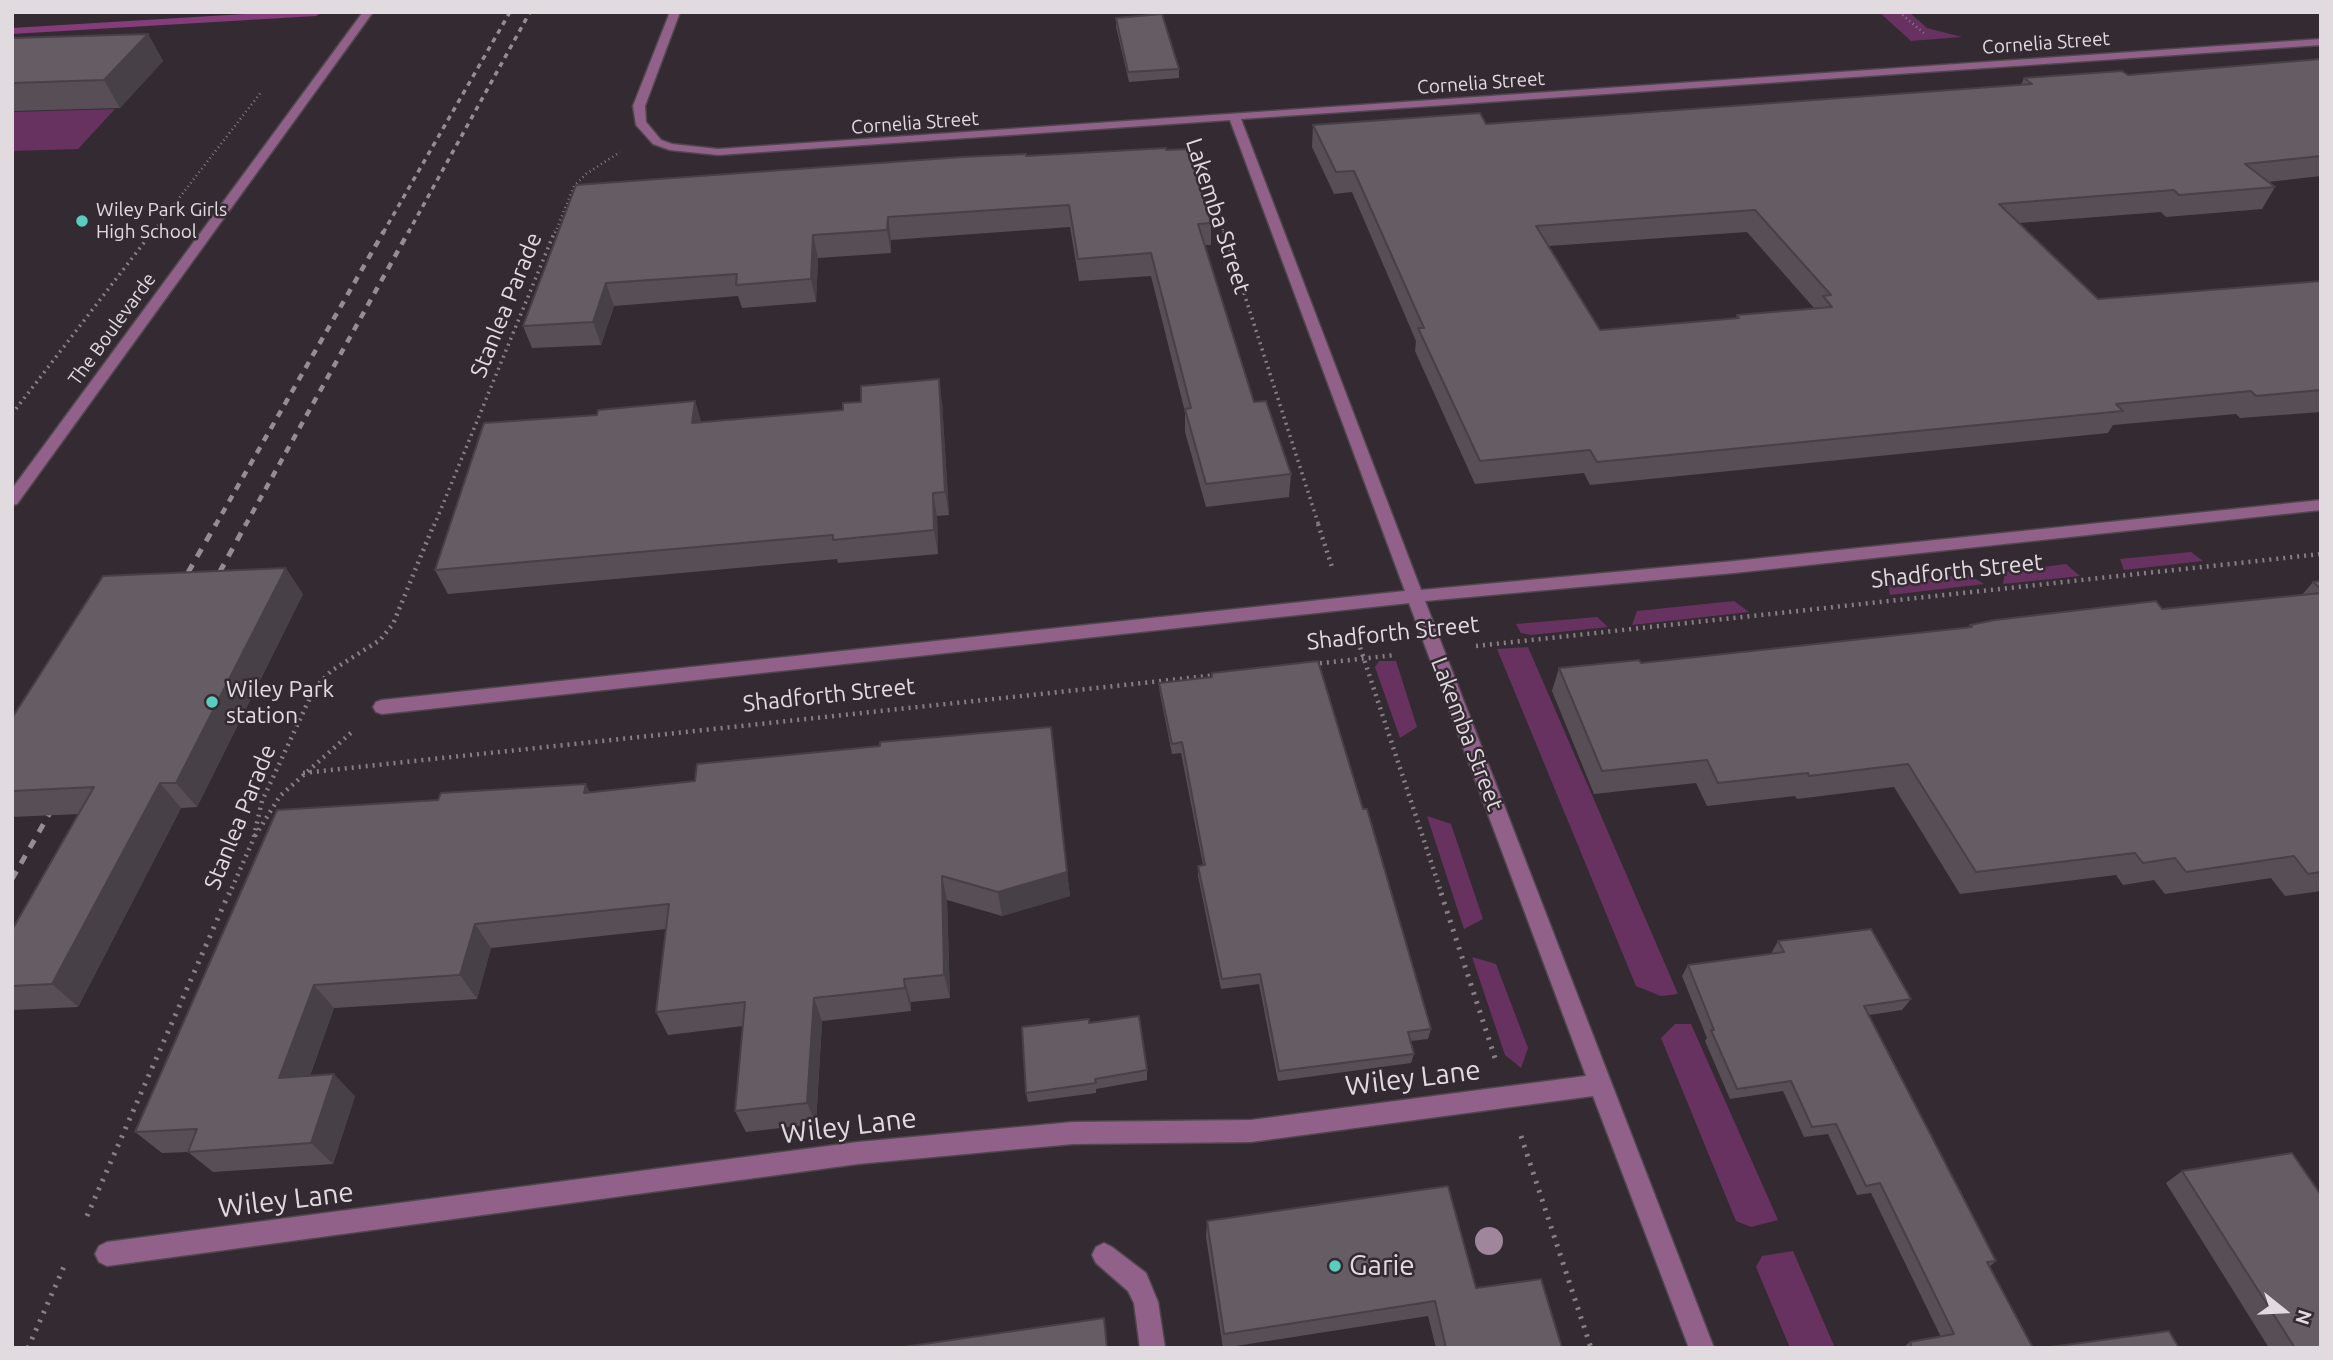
<!DOCTYPE html>
<html>
<head>
<meta charset="utf-8">
<style>
	body { margin:0 }
	#map { position:relative; width:2333px; height:1360px; overflow:hidden; background:#342b32; font-family:Ubuntu,sans-serif }
	canvas { display:block }
	.frame { position:absolute; inset:0; border:14px solid #e1dbe0; pointer-events:none }
	.north { position:absolute; left:2249px; top:1276px; width:70px; height:70px; -webkit-text-stroke:5px #342b32; paint-order:stroke; rotate:108deg; font-size:19px; font-weight:700; line-height:28px; text-align:center; color:#e1dbe0 }
	.north::after { content:''; display:block; margin:auto; width:24px; height:32px; background:#e1dbe0; clip-path:polygon(50% 0,100% 100%,50% 72%,0 100%) }
</style>
</head>
<body>
<div id="map">
<canvas width="2333" height="1360"></canvas>
<div class="frame"></div>
<div class="north">N</div>
</div>
<script>
const context = document.querySelector('canvas').getContext('2d');
context.lineJoin = 'round';
function fillPath(path, color) { context.fillStyle = color; context.fill(path, 'evenodd'); }
const shape = rows => new Path2D(rows.map(r => 'M' + r).join(''));
function trace(path, color, width, dash) { context.strokeStyle = color; context.lineWidth = width; context.lineCap = dash ? 'butt' : 'round'; context.setLineDash(dash || []); context.stroke(path); }
function drawText(font, color, halo, rows, align = 'center') {
  context.font = font + ' Ubuntu,sans-serif'; context.lineWidth = 5; context.setLineDash([]); context.textBaseline = 'middle'; context.strokeStyle = halo; context.fillStyle = color; for (const [text, x, y, turn = 0] of rows) {
    context.save(); context.translate(x, y); context.rotate((+turn || 0) * Math.PI / 180); context.textAlign = isNaN(turn) ? turn : align; if (halo) context.strokeText(text, 0, 0); context.fillText(text, 0, 0); context.restore();
  }
}
fillPath(shape([
	[1879,12,1909,12,1927,28,1962,37,1911,41],
	[115,109,78,149,12,151,12,112],
	[2191,552,2203,561,2124,570,2120,559],
	[2066,564,2080,576,2003,584,2005,572],
	[1967,574,1984,584,1890,595,1888,585],
	[1734,601,1749,612,1632,625,1637,611],
	[1597,617,1608,627,1531,635,1521,633,1516,624],
	[1528,647,1678,994,1661,996,1636,986,1497,649],
	[1379,661,1396,661,1417,727,1400,738,1375,667],
	[1427,816,1451,824,1483,919,1464,929],
	[1472,957,1496,964,1528,1048,1521,1068,1505,1055],
	[1675,1024,1691,1024,1778,1220,1751,1227,1736,1221,1661,1038],
	[1793,1251,1835,1348,1790,1348,1756,1267,1762,1256]
]), '#67325f');
fillPath(shape([
	[278,12,321,13,316,16,12,34,12,28,278,12]
]), '#843c7a');
const minor = shape([
	[363,12,373,12,17,504,12,505,12,489,363,12],
	[670,12,680,12,645,106,646,122,661,140,672,144,718,149,2321,39,2321,45,1241,119,1421,590,1734,561,2321,500,2321,510,1734,573,1425,601,1714,1348,1689,1348,1593,1096,1251,1142,1073,1144,858,1164,107,1266,99,1262,95,1254,99,1246,107,1242,858,1142,1073,1122,1251,1120,1586,1076,1409,603,382,714,376,712,373,707,376,702,382,700,1405,591,1230,120,718,155,670,150,653,144,636,125,633,106,670,12],
	[1104,1243,1112,1247,1146,1273,1158,1302,1165,1348,1140,1348,1134,1303,1128,1291,1096,1263,1092,1255,1096,1247,1104,1243]
]);
trace(minor, '#50474e', 3);
trace(shape([
	[1899,12,1925,34],
	[1198,152,1224,233],
	[152,233,262,91],
	[555,233,574,186,586,174,620,152]
]), '#877f85', 2.5, [1, 3.5]);
trace(shape([
	[1224,231,1319,526],
	[12,414,153,231],
	[434,526,555,231]
]), '#877f85', 3.5, [2, 4.5]);
trace(shape([
	[1318,524,1332,567],
	[1358,641,1442,895],
	[1476,646,2321,554],
	[1313,664,1395,655],
	[303,773,1217,675],
	[255,836,280,796,353,731],
	[229,895,253,840,262,801,314,689,331,671,380,640,393,624,434,524]
]), '#877f85', 4.5, [2, 5]);
trace(shape([
	[1441,893,1495,1058],
	[1521,1136,1591,1348],
	[87,1216,229,893],
	[28,1348,66,1262]
]), '#877f85', 5, [2.5, 7]);
fillPath(minor, '#916189');
trace(shape([
	[383,233,510,12],
	[408,233,530,12]
]), '#958d93', 3.5, [5, 5]);
trace(shape([
	[215,526,384,231],
	[245,526,409,231]
]), '#958d93', 4.5, [7, 7]);
trace(shape([
	[179,588,216,524],
	[211,588,246,524],
	[12,879,59,797]
]), '#958d93', 5, [9, 9]);
context.fillStyle = '#a0869b';
for (const [x, y] of [
	[1489,1241]
]) { context.beginPath(); context.arc(x, y, 14, 0, 2 * Math.PI); context.fill(); }
fillPath(shape([
	[1116,18,1179,69,1179,78,1129,82,1116,27],
	[148,34,163,61,120,108,12,111,12,38],
	[2321,59,2321,176,2268,182,2275,187,2262,209,2166,217,2161,212,2019,223,2098,299,2321,281,2321,412,2240,418,2236,414,2113,425,2108,433,1590,485,1584,473,1475,484,1415,351,1416,341,1352,192,1334,194,1312,147,1313,125,1486,124,2021,85,2024,78,2128,75],
	[1747,232,1814,308,1737,315,1736,319,1600,330,1549,246],
	[1166,150,1211,223,1211,245,1205,245,1254,402,1291,474,1289,497,1206,507,1185,432,1185,412,1151,276,1079,281,1070,227,891,240,891,253,818,258,816,302,742,308,738,296,614,306,601,345,532,348,523,326,576,185,1026,156],
	[695,401,701,422,942,402,949,515,937,516,938,554,838,563,837,559,448,594,435,570,597,415],
	[2321,581,2321,891,2285,896,2271,878,2165,894,2154,880,2123,885,2116,875,1960,894,1894,787,1797,799,1795,796,1707,806,1696,783,1594,794,1552,691,1559,668,1641,663,1968,628,1970,625,2162,609,2302,595,2313,582],
	[303,594,197,807,181,808,78,1007,12,1010,12,930,79,814,12,817,12,718],
	[1212,673,1431,1029,1428,1039,1411,1041,1414,1054,1411,1063,1278,1081,1259,984,1221,989,1198,876,1198,866,1203,865,1181,753,1172,754,1160,694,1159,683,1211,677],
	[590,793,1067,872,1070,896,1002,916,947,900,950,998,911,1002,911,1011,822,1021,816,1124,746,1132,735,1111,743,1026,668,1035,656,1012,666,929,491,948,477,999,334,1008,310,1076,355,1096,333,1164,213,1172,188,1152,162,1153,135,1132,438,800],
	[1778,941,1911,999,1902,1010,1869,1015,1996,1261,1989,1267,2033,1348,1903,1348,1910,1342,1941,1337,1871,1193,1857,1195,1828,1134,1804,1137,1783,1091,1730,1099,1705,1041,1707,1038,1682,976,1688,965,1772,954,1772,952],
	[1089,1023,1147,1070,1147,1080,1096,1089,1096,1093,1028,1102,1026,1093],
	[2182,1171,2321,1348,2269,1348,2166,1183],
	[1207,1221,1476,1288,1562,1348,1436,1348,1428,1316,1223,1348,1206,1237]
]), '#584f56');
fillPath(shape([
	[148,34,163,61,120,108,104,80],
	[888,217,891,240,891,253,887,230],
	[813,235,818,258,816,302,811,279],
	[606,283,614,306,601,345,593,322],
	[939,379,942,402,949,515,945,492],
	[695,401,702,425,692,423],
	[933,493,937,516,938,554,934,530],
	[286,568,303,594,197,807,176,783],
	[160,783,181,808,78,1007,52,984],
	[586,784,598,809,584,793],
	[1067,872,1070,896,1002,916,998,892],
	[942,876,947,900,950,998,944,975],
	[475,924,491,948,477,999,460,975],
	[904,979,911,1002,911,1011,905,988],
	[314,985,334,1008,301,1100,279,1078],
	[814,998,822,1021,816,1124,807,1103],
	[334,1074,355,1096,333,1164,311,1143]
]), '#474046');
const building = shape([
	[1162,14,1179,69,1128,72,1116,18,1162,14],
	[148,34,104,80,12,83,12,38,148,34],
	[2321,59,2321,156,2245,164,2275,187,2179,195,2174,190,1999,204,2098,299,2321,281,2321,390,2256,396,2251,391,2116,404,2123,411,1597,462,1590,450,1480,461,1418,328,1424,328,1354,171,1336,172,1313,125,1480,113,1486,124,2032,84,2024,78,2122,71,2128,75,2321,59],
	[1755,210,1831,295,1823,296,1832,307,1737,315,1739,318,1600,330,1536,226,1755,210],
	[1166,148,1166,150,1188,149,1211,223,1198,224,1254,402,1266,401,1291,474,1206,484,1185,409,1191,408,1151,253,1078,259,1069,205,888,217,887,230,813,235,811,279,736,285,737,274,606,283,593,322,523,326,576,185,962,157,1026,154,1026,156,1166,148],
	[939,379,945,492,933,493,934,530,833,540,833,535,435,570,484,423,597,415,598,410,695,401,692,423,843,410,843,403,861,402,861,386,939,379],
	[286,568,176,783,160,783,52,984,12,986,12,930,94,787,12,791,12,718,103,576,286,568],
	[2321,581,2321,589,2313,582,2321,581],
	[2321,593,2321,872,2308,874,2294,856,2186,872,2175,858,2143,863,2135,853,1976,872,1908,764,1809,776,1808,773,1718,783,1707,760,1602,771,1559,668,1639,660,1641,663,1972,627,1970,625,1995,620,2156,601,2162,609,2321,593],
	[1318,661,1363,809,1367,809,1431,1029,1408,1032,1414,1054,1279,1071,1260,974,1222,979,1198,866,1205,865,1182,742,1172,744,1159,683,1212,677,1212,673,1318,661],
	[1051,727,1067,872,998,892,942,876,944,975,904,979,905,988,814,998,807,1103,735,1111,745,1002,656,1012,669,904,475,924,460,975,314,985,279,1078,334,1074,311,1143,188,1152,197,1129,135,1132,277,810,438,800,441,793,586,784,584,793,695,781,697,764,880,746,880,742,1051,727],
	[1871,929,1911,999,1864,1006,1996,1261,1987,1262,2033,1348,1912,1348,1910,1342,1954,1334,1880,1183,1866,1186,1836,1124,1812,1127,1791,1081,1737,1089,1711,1030,1714,1030,1688,965,1784,952,1778,941,1871,929],
	[1139,1016,1147,1070,1095,1079,1096,1083,1026,1093,1022,1027,1089,1019,1089,1023,1139,1016],
	[2292,1153,2321,1195,2321,1348,2295,1348,2182,1171,2292,1153],
	[1448,1186,1476,1288,1541,1279,1562,1348,1446,1348,1435,1301,1224,1334,1207,1221,1448,1186],
	[1104,1318,1107,1348,896,1348,1104,1318],
	[2169,1331,2179,1348,2043,1348,2169,1331]
]);
fillPath(building, '#665c64');
trace(building, '#474046', 2);
for (const [x, y, r, color] of [
	[82,221,7,"#59cebe"],
	[212,702,7,"#59cebe"],
	[1335,1266,7,"#59cebe"]
]) { const dot = new Path2D(); dot.arc(x, y, r, 0, 2 * Math.PI); context.fillStyle = color; context.fill(dot); trace(dot, '#342b32', 2.5); }
drawText('19px', '#e1dbe0', '#342b32', [
	["Cornelia Street",2046,43,-4],
	["Cornelia Street",1481,83,-4],
	["Cornelia Street",915,123,-4],
	["The Boulevarde",112,329,-54]
]);
drawText('19px', '#e1dbe0', '#342b32', [
	["Wiley Park Girls",96,210],
	["High School",96,232]
], 'left');
drawText('23px', '#e1dbe0', '#342b32', [
	["Lakemba Street",1218,216,72],
	["Stanlea Parade",506,305,-68],
	["Shadforth Street",1957,571,-6],
	["Shadforth Street",1393,633,-6],
	["Shadforth Street",829,695,-6],
	["Lakemba Street",1467,734,69],
	["Stanlea Parade",240,817,-68]
]);
drawText('23px', '#e1dbe0', '#342b32', [
	["Wiley Park",226,689],
	["station",226,715]
], 'left');
drawText('28px', '#e1dbe0', '#342b32', [
	["Wiley Lane",1413,1078,-7],
	["Wiley Lane",849,1126,-7],
	["Wiley Lane",286,1200,-7]
]);
drawText('28px', '#e1dbe0', '#342b32', [
	["Garie",1349,1266]
], 'left');
</script>
</body>
</html>
